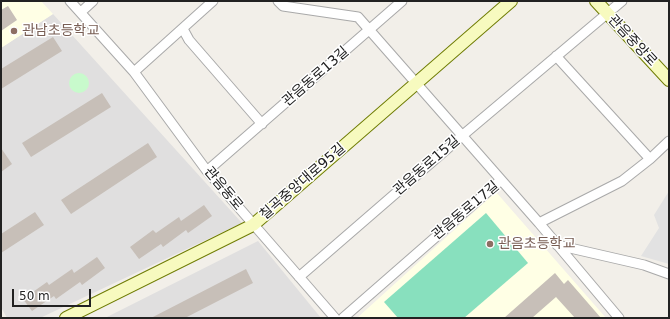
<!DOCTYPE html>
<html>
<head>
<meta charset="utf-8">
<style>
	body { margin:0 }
	#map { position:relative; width:670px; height:319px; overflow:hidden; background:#f2efe9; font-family:"DejaVu Sans",sans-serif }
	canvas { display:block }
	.frame { position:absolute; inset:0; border:2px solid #222; pointer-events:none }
	.scale { position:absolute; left:12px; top:289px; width:79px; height:18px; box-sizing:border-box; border:2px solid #222; border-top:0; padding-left:5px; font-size:12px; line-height:14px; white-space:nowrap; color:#222; -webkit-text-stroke:3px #fff; paint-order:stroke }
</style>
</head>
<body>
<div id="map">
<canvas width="670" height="319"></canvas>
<div class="frame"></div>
<div class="scale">50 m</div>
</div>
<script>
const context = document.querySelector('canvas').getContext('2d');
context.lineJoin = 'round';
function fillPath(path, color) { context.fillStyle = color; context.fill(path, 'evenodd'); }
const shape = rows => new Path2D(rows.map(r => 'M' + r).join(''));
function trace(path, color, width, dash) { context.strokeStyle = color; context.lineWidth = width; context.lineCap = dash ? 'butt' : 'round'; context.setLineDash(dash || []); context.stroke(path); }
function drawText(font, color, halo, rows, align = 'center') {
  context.font = font + ' "DejaVu Sans","Noto Sans KR",sans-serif'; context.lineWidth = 3; context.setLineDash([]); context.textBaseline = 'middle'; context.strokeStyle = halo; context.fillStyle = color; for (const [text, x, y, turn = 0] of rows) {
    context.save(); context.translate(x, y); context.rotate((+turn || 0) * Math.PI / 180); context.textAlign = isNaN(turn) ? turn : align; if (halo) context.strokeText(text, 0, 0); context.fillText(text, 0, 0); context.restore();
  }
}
fillPath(shape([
	[53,14,242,223,40,318,7,318,1,307,1,48],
	[258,241,321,318,105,318]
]), '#e0dfdf');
fillPath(shape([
	[1,1,41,1,53,14,1,48],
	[496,192,606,318,357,318]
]), '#ffffe5');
fillPath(shape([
	'69 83a10 10 0 1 1 20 0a10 10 0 1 1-20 0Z'
]), '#c8facc');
fillPath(shape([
	[486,213,528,263,464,318,398,318,384,302]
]), '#88e0be');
fillPath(shape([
	[669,191,669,264,641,256,659,228,654,215]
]), '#e2e2e2');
fillPath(shape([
	[8,6,17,20,1,31,1,10],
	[53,37,62,51,1,89,1,69],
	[102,93,111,107,31,157,22,143],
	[148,143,157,157,71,214,61,200],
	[1,148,12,164,1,172],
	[204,205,212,216,188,233,186,230,163,247,161,244,139,259,130,247,153,230,156,233,179,217,181,221],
	[35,212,44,225,1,253,1,234],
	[97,257,105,268,82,285,80,282,56,299,54,296,32,311,23,299,47,282,49,285,72,269,74,273],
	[246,269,253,283,185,318,151,318],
	[555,273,564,284,568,280,601,318,575,318,556,297,532,318,504,318]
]), '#c7bfb8');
const minor = shape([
	[70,1,134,72,207,171,335,318],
	[278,1,283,6,358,17,539,223,622,181,650,159,669,141],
	[81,12,93,1],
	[183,29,189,40,262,124],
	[556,56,650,159],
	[134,72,213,1],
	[207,171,402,1],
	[539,223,619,318],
	[557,245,644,265,669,274],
	[299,277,463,135,622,1],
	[343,318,501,180]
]);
const secondary = shape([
	[596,1,669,80],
	[66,318,253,225,511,1]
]);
trace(minor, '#a9a9a9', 11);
trace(secondary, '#707d05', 14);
trace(minor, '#fff', 9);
trace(secondary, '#f7fabf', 12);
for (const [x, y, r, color] of [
	[14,31,4,"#8d6e63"],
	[490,244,4,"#8d6e63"]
]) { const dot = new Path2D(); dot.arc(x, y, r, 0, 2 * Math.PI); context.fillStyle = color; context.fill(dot); trace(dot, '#fff', 1.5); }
drawText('14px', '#785e54', '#fff', [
	["관남초등학교",22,31],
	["관음초등학교",498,244]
], 'left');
drawText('14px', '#222', '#fff', [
	["관음중앙로",632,41,47],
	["관음동로13길",316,77,-41],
	["관음동로15길",427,166,-41],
	["칠곡중앙대로95길",303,182,-41],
	["관음동로",223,189,50],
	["관음동로17길",466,211,-40]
]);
</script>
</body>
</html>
